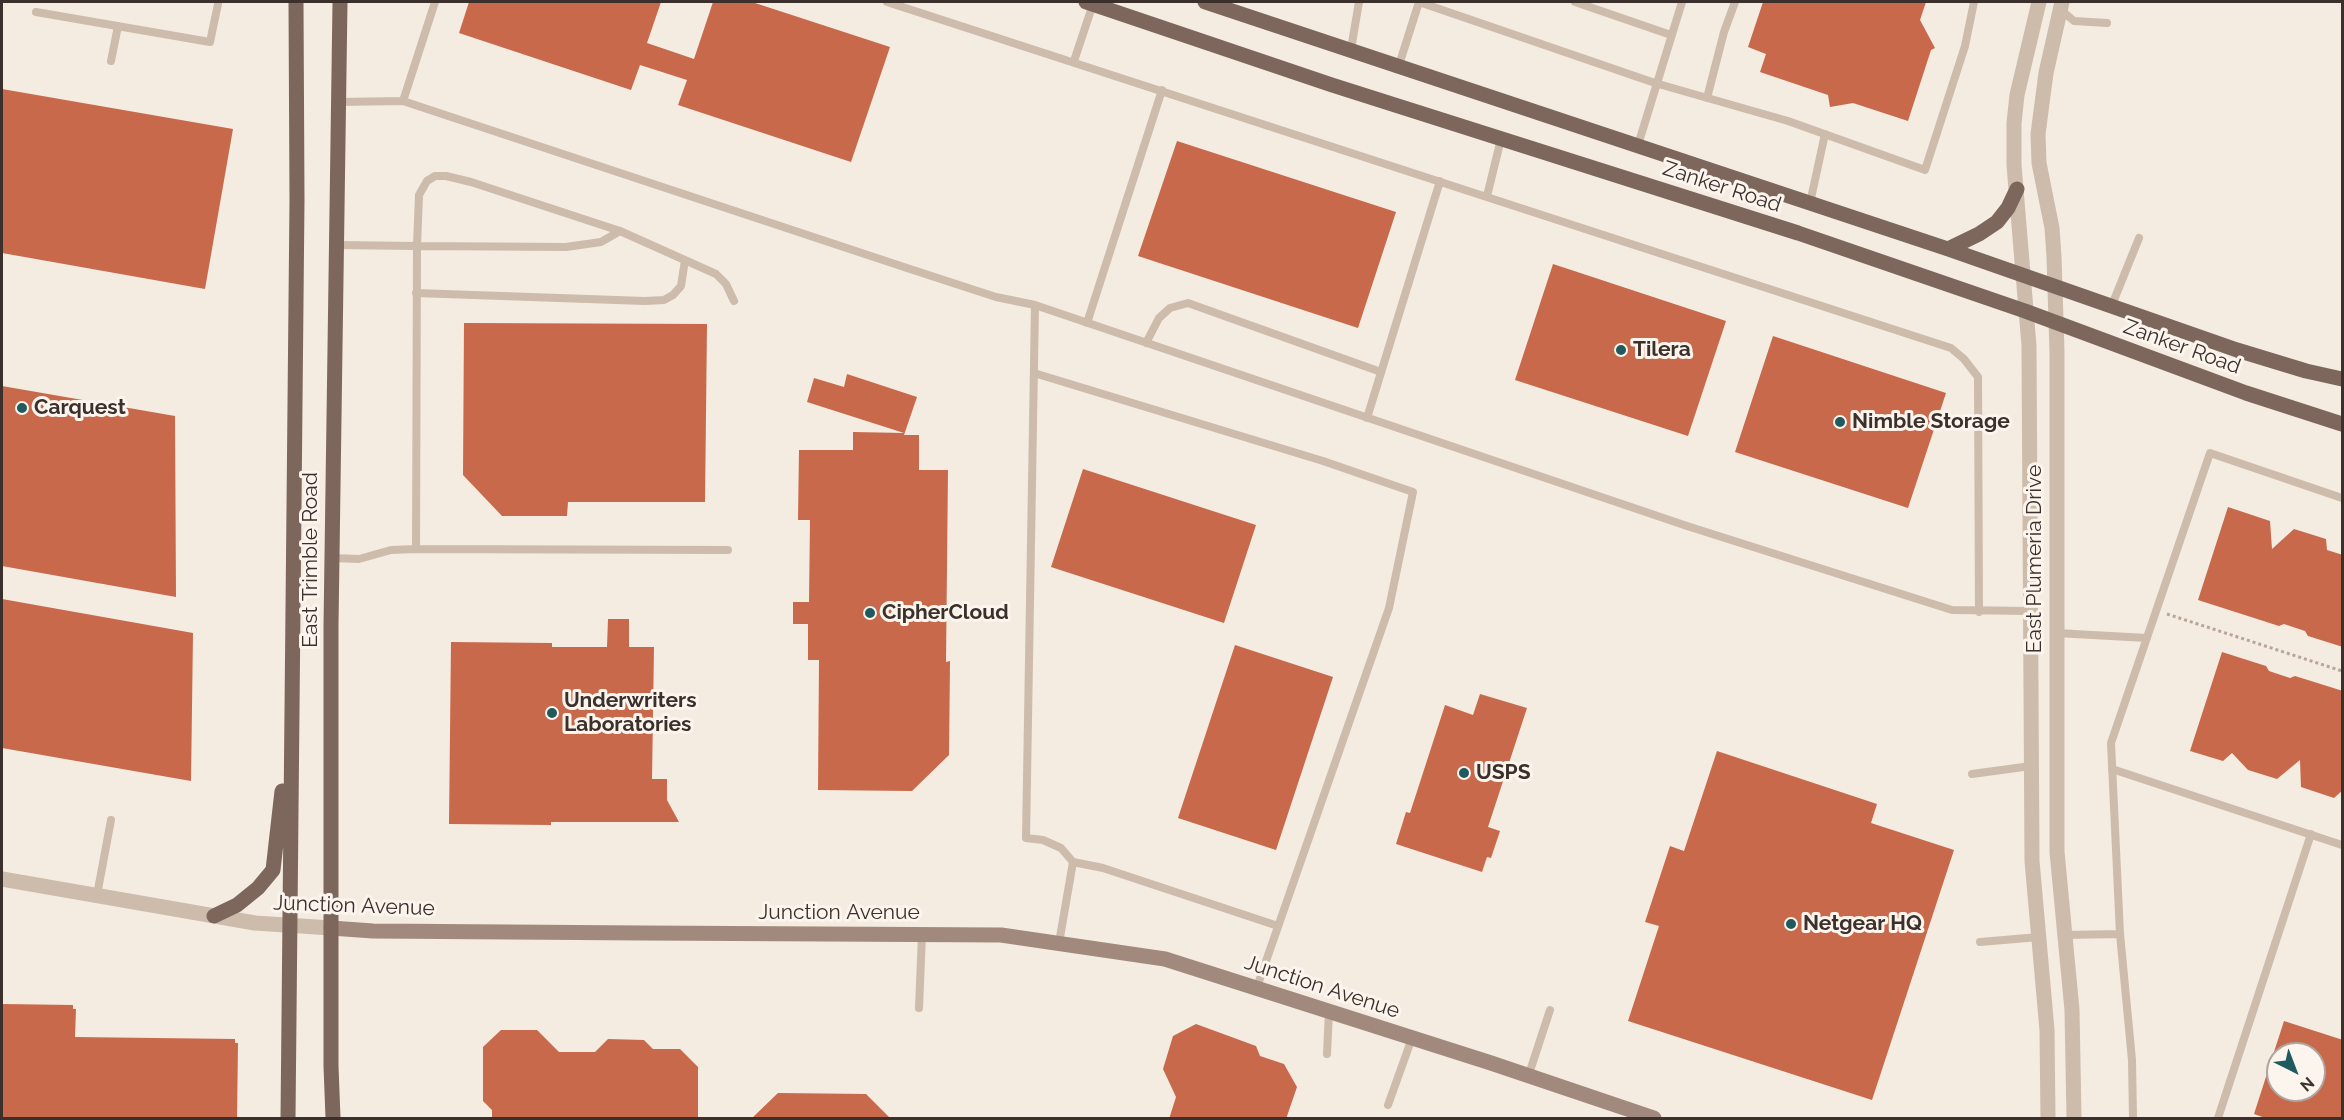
<!DOCTYPE html>
<html>
<head>
<meta charset="utf-8">
<style>
	body { margin:0 }
	#map { position:relative; width:2344px; height:1120px; overflow:hidden; background:#f4ebe1; font-family:Raleway,sans-serif }
	canvas { display:block }
	.frame { position:absolute; inset:0; border:3px solid #3b302b; pointer-events:none }
	.north { position:absolute; left:2266px; top:1042px; width:60px; height:60px; box-sizing:border-box; background:#fbf5ee; border:2px solid #aea6a0; border-radius:50%; rotate:138deg; font-size:16px; font-weight:700; line-height:24px; text-align:center; color:#3b302b }
	.north::after { content:''; display:block; margin:auto; width:21px; height:27px; background:#1f5a5e; clip-path:polygon(50% 0,100% 100%,50% 72%,0 100%) }
</style>
</head>
<body>
<div id="map">
<canvas width="2344" height="1120"></canvas>
<div class="frame"></div>
<div class="north">N</div>
</div>
<script>
const context = document.querySelector('canvas').getContext('2d');
context.lineJoin = 'round';
function fillPath(path, color) { context.fillStyle = color; context.fill(path, 'evenodd'); }
const shape = rows => new Path2D(rows.map(r => 'M' + r).join(''));
function trace(path, color, width, dash) { context.strokeStyle = color; context.lineWidth = width; context.lineCap = dash ? 'butt' : 'round'; context.setLineDash(dash || []); context.stroke(path); }
function drawText(font, color, halo, rows, align = 'center') {
  context.font = font + ' Raleway,sans-serif'; context.lineWidth = 6; context.setLineDash([]); context.textBaseline = 'middle'; context.strokeStyle = halo; context.fillStyle = color; for (const [text, x, y, turn = 0] of rows) {
    context.save(); context.translate(x, y); context.rotate((+turn || 0) * Math.PI / 180); context.textAlign = isNaN(turn) ? turn : align; if (halo) context.strokeText(text, 0, 0); context.fillText(text, 0, 0); context.restore();
  }
}
fillPath(shape([
	[469,2,661,2,647,43,694,59,713,2,752,2,890,47,851,162,678,105,687,80,640,65,631,90,459,33],
	[1763,2,1926,2,1920,20,1935,48,1931,50,1908,121,1853,103,1830,107,1828,95,1760,72,1766,54,1748,47],
	[2,89,233,129,205,289,2,253],
	[1177,141,1396,212,1358,328,1138,256],
	[1553,264,1726,321,1688,436,1515,380],
	[464,323,707,324,705,502,568,502,567,516,502,516,463,475],
	[1773,336,1946,393,1908,508,1735,452],
	[847,374,917,397,904,435,919,435,919,470,948,470,946,662,950,661,949,755,912,791,818,790,819,660,808,660,808,624,793,624,793,602,809,602,810,520,798,520,799,450,853,450,853,432,904,433,807,402,814,378,844,387],
	[2,386,175,416,176,597,2,566],
	[1083,469,1256,525,1224,623,1051,567],
	[2228,507,2270,521,2272,549,2294,529,2326,539,2327,550,2343,555,2343,647,2308,636,2305,631,2284,624,2279,626,2198,600],
	[2,599,193,633,191,781,2,748],
	[608,619,629,619,629,647,654,647,652,779,667,779,667,800,679,822,551,822,551,825,449,824,451,642,552,643,552,647,607,647],
	[1235,645,1333,677,1276,850,1178,818],
	[2222,652,2266,666,2269,671,2290,678,2295,676,2343,691,2343,790,2334,798,2301,787,2300,760,2277,779,2248,770,2232,753,2223,761,2190,751],
	[1480,694,1527,708,1488,827,1500,831,1491,858,1487,857,1482,872,1396,844,1406,812,1410,813,1445,705,1473,715],
	[1717,751,1877,804,1871,823,1954,850,1872,1100,1628,1021,1659,926,1645,922,1670,846,1684,851],
	[2,1004,73,1005,73,1009,76,1009,75,1037,235,1039,235,1043,238,1043,237,1119,2,1119],
	[2284,1021,2343,1040,2343,1119,2268,1119,2254,1114],
	[2278,1054,2314,1054,2314,1090,2278,1090],
	[1196,1024,1256,1046,1260,1056,1284,1064,1297,1087,1286,1119,1169,1119,1176,1097,1163,1069,1173,1036],
	[501,1030,537,1030,559,1052,595,1052,608,1039,644,1040,653,1049,680,1049,698,1067,698,1119,492,1119,492,1110,483,1101,483,1047],
	[778,1093,866,1094,891,1119,751,1119]
]), '#c8694b');
trace(shape([
	[2167,614,2342,671]
]), '#b9a596', 3, [3, 3]);
trace(shape([
	[887,2,1951,348,1964,359,1978,377,1979,612],
	[1419,2,1655,83,1788,121,1925,170,1965,46,1974,2],
	[1575,2,1671,35],
	[2061,10,2074,21,2107,23],
	[36,12,210,42,218,4],
	[1351,49,1359,2],
	[111,61,118,26],
	[1074,61,1093,4],
	[1399,65,1419,2],
	[1707,98,1724,32,1735,2],
	[403,101,435,2],
	[338,102,403,101,910,269,996,297,1035,305,1687,526,1952,610,2030,611],
	[1638,145,1682,2],
	[1487,196,1501,139],
	[1810,203,1825,134],
	[620,231,601,242,566,247,417,246,419,195,427,181,435,176,446,176,471,182,620,231,716,274,726,284,734,301],
	[335,245,417,246,416,549],
	[416,293,645,301,664,300,673,295,681,286,685,260],
	[1035,305,1026,838,1043,840,1061,848,1073,862,1103,868,1278,926],
	[2112,305,2139,238],
	[1087,323,1162,90],
	[1146,343,1159,318,1170,308,1188,303,1381,372],
	[1034,373,1323,461,1413,492,1389,608,1257,987],
	[1367,418,1440,181],
	[332,558,359,559,391,550,416,549,728,550],
	[2056,633,2147,638],
	[2112,769,2342,845],
	[1972,774,2031,766],
	[97,895,111,820],
	[2064,935,2120,934],
	[1980,942,2039,937],
	[1059,943,1073,862],
	[919,1008,922,934],
	[1327,1054,1329,1011],
	[1528,1077,1550,1010],
	[1388,1105,1412,1038],
	[2133,1118,2132,1060,2120,934,2111,743,2210,453,2342,498],
	[2218,1118,2311,834]
]), '#cdbbac', 8);
trace(shape([
	[2039,2,2017,95,2014,123,2014,165,2029,346,2032,861,2047,1030,2048,1118],
	[2062,2,2046,73,2038,134,2039,163,2052,228,2054,257,2057,352,2057,852,2072,1010,2074,1118],
	[2,879,255,923,331,928]
]), '#cdbbac', 15);
trace(shape([
	[331,928,373,931,644,933,1001,935,1165,959,1491,1063,1654,1118]
]), '#a18a7d', 15);
trace(shape([
	[1086,2,1332,85,1798,233,2025,311,2246,393,2342,424],
	[1205,2,1948,249,2237,350,2306,371,2342,379],
	[1948,249,1979,234,1997,222,2008,208,2017,189],
	[214,916,237,905,258,888,273,870,282,791],
	[288,1118,297,200,296,2],
	[333,1118,331,1066,331,625,340,2]
]), '#7d675c', 15);
for (const [x, y, r, color] of [
	[1621,350,6,"#1f5a5e"],
	[22,408,6,"#1f5a5e"],
	[1840,422,6,"#1f5a5e"],
	[870,613,6,"#1f5a5e"],
	[552,713,6,"#1f5a5e"],
	[1464,773,6,"#1f5a5e"],
	[1791,924,6,"#1f5a5e"]
]) { const dot = new Path2D(); dot.arc(x, y, r, 0, 2 * Math.PI); context.fillStyle = color; context.fill(dot); trace(dot, '#fbf5ee', 2); }
drawText('21px', '#3b302b', '#fbf5ee', [
	["Zanker Road",1722,187,18],
	["Zanker Road",2182,347,20],
	["East Plumeria Drive",2035,559,-90],
	["East Trimble Road",311,560,-90],
	["Junction Avenue",354,906,2],
	["Junction Avenue",839,913],
	["Junction Avenue",1322,987,18]
]);
drawText('bold 21px', '#3b302b', '#fbf5ee', [
	["Tilera",1633,350],
	["Carquest",34,408],
	["Nimble Storage",1852,422],
	["CipherCloud",882,613],
	["Underwriters",564,701],
	["Laboratories",564,725],
	["USPS",1476,773],
	["Netgear HQ",1803,924]
], 'left');
</script>
</body>
</html>
